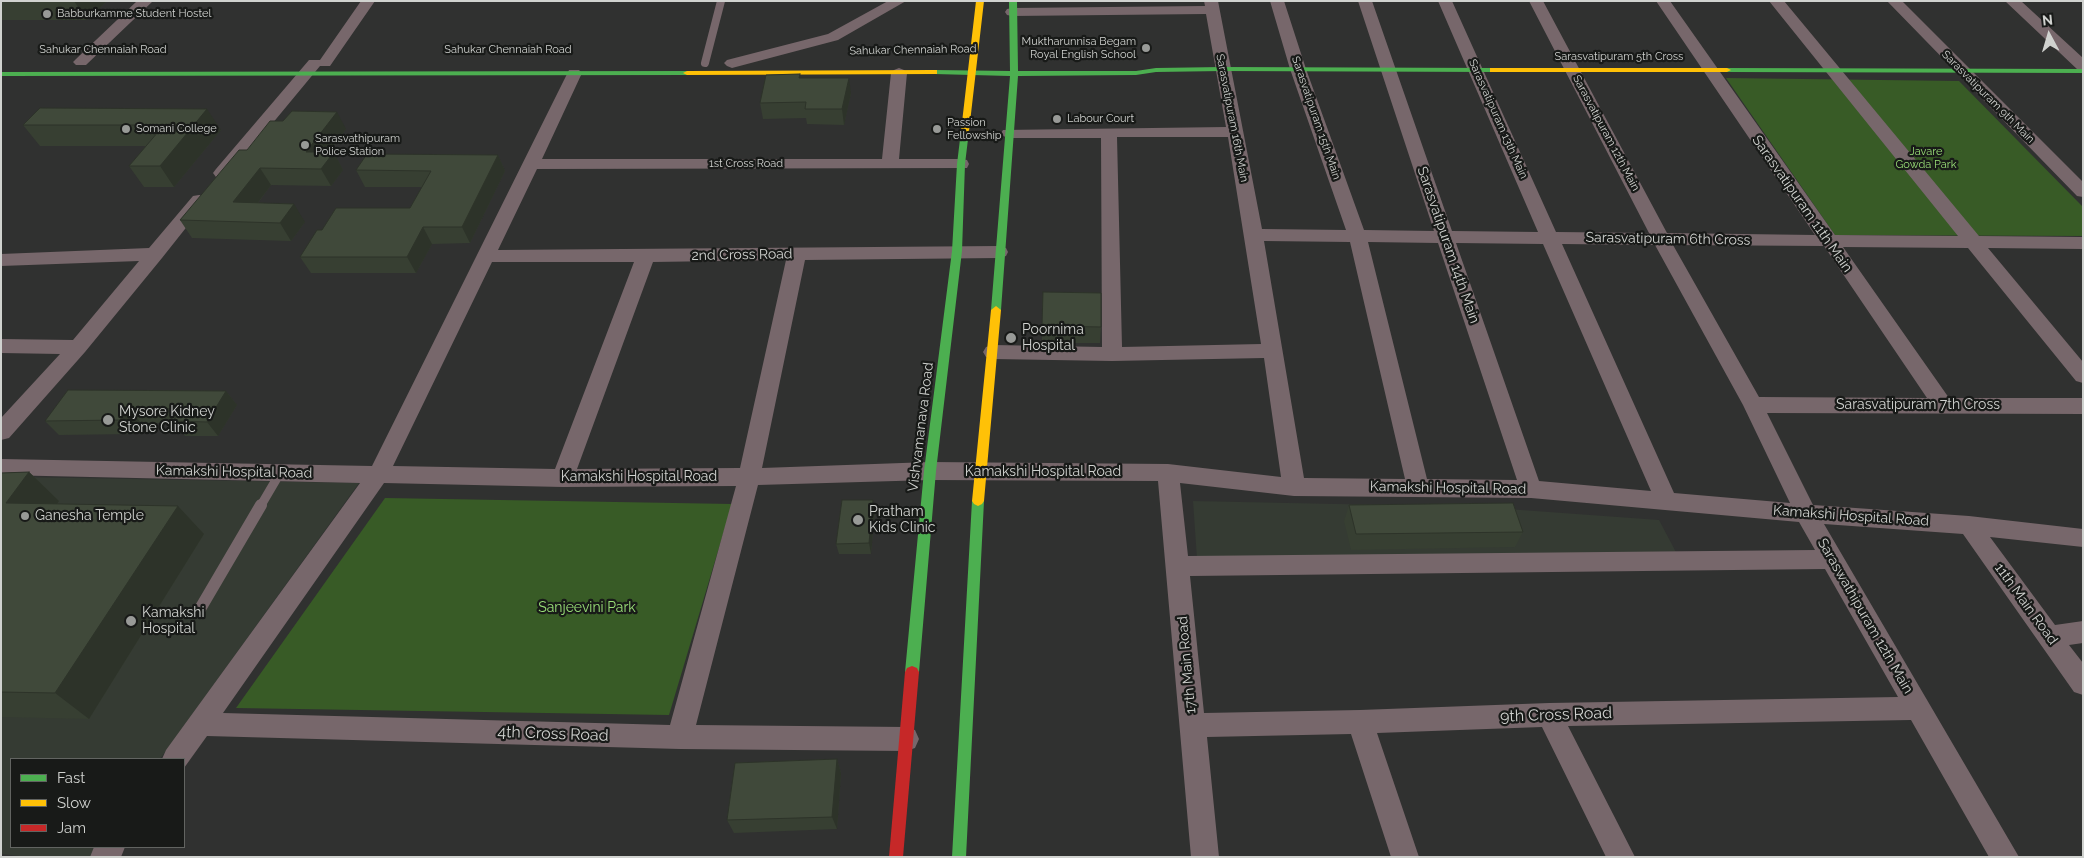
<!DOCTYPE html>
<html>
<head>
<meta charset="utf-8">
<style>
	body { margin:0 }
	#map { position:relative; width:2084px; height:858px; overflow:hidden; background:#303130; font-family:Raleway,sans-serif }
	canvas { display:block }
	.frame { position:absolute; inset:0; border:2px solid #d0d2cf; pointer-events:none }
	.legend { position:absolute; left:10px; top:758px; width:175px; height:90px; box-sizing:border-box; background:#181a18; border:1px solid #626461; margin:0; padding:6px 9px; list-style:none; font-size:15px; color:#d0d2cf }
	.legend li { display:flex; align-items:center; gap:10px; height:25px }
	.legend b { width:25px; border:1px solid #626461 }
	.north { position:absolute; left:2024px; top:10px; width:50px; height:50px; -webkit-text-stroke:4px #181a18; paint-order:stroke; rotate:354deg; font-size:14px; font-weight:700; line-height:20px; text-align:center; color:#d0d2cf }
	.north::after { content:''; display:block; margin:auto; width:18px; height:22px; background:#d0d2cf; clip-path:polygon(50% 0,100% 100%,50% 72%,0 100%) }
</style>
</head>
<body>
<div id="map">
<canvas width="2084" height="858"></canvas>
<div class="frame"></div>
<ul class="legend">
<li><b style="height:6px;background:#4caf50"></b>Fast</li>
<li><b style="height:6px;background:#ffc107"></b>Slow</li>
<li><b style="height:6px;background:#c62828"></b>Jam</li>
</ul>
<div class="north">N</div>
</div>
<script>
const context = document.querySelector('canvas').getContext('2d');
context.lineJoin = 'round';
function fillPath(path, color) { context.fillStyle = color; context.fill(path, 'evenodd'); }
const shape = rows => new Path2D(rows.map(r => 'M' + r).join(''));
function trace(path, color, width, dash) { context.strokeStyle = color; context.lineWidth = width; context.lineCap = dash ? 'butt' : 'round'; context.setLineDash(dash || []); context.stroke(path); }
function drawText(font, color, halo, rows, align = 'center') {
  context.font = font + ' Raleway,sans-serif'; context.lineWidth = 4.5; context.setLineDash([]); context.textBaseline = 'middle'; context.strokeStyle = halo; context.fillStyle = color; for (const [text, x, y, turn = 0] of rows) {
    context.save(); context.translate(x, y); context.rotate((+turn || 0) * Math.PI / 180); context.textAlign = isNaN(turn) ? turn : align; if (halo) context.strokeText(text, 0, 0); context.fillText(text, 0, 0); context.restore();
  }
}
fillPath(shape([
	[18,477,359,483,160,759,11,759,11,847,97,847,90,857,28,857,1,854,1,479],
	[1193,501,1480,507,1659,520,1677,554,1197,559]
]), '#353b33');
fillPath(shape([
	[1726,78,1959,81,2083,207,2083,236,1835,235],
	[385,498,732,504,669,715,236,708]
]), '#385b26');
trace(shape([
	[705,63,721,1]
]), '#77676b', 8);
trace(shape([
	[260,507,280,473]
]), '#77676b', 9);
trace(shape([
	[200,609,261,505]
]), '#77676b', 12);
fillPath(shape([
	[137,1,153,1,86,65,76,65,73,62,76,59,137,1],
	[361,1,375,1,330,66,320,66,228,177,222,178,216,177,213,173,216,169,309,60,320,60,361,1],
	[888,1,906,1,838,40,732,68,727,66,724,63,727,60,828,34,888,1],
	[1204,1,1218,1,1262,229,1346,230,1290,69,1270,1,1284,1,1306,69,1364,230,1434,231,1358,1,1372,1,1452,231,1538,232,1438,1,1452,1,1556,232,1649,233,1529,1,1543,1,1667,233,1815,235,1656,1,1670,1,1835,235,1958,236,1769,1,1784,1,1979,236,2083,237,2083,249,1988,248,2083,362,2083,383,2076,381,1968,248,1843,247,1949,398,2083,398,2083,414,1767,413,1813,505,1969,516,2083,529,2083,547,1990,537,2055,625,2083,621,2083,643,2069,645,2083,663,2083,695,2074,692,1963,534,1824,524,2019,857,1989,857,1911,720,1568,726,1635,857,1606,857,1542,727,1377,733,1419,857,1391,857,1351,734,1207,737,1219,857,1191,857,1158,481,930,480,758,485,696,725,906,727,915,730,919,739,915,748,906,751,680,749,207,736,184,768,184,759,162,759,166,750,360,483,1,475,1,459,372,466,569,70,579,70,582,73,542,159,882,159,891,73,894,70,899,68,904,70,907,73,899,159,961,159,967,160,969,164,967,168,537,169,498,250,999,246,1006,248,1008,252,1006,256,999,258,805,260,762,468,930,462,1168,464,1281,477,1264,358,1112,361,993,359,986,357,983,352,986,347,993,345,1102,347,1101,138,1009,138,1003,136,1001,133,1003,130,1226,127,1206,14,1012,16,1007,15,1005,12,1007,9,1012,8,1205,6,1204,1],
	[1117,137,1228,137,1261,344,1122,347,1117,137],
	[1264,241,1350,242,1405,479,1304,478,1264,241],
	[1368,242,1438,243,1517,480,1427,479,1368,242],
	[1456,243,1543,244,1651,491,1539,481,1456,243],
	[1562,244,1655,245,1743,405,1790,503,1674,493,1562,244],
	[1673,245,1824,246,1927,398,1759,397,1673,245],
	[786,260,740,468,577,469,653,262,786,260],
	[492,262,634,262,555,469,393,466,492,262],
	[384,483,563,487,736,486,670,725,223,713,384,483],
	[1180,483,1294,496,1531,498,1799,522,1815,550,1188,556,1180,483],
	[1825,569,1898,697,1549,703,1360,710,1204,713,1190,576,1825,569],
	[1887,1,1902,1,2083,182,2083,197,2077,196,1887,1],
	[2005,1,2021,1,2083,58,2083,72,2078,70,2005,1],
	[199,195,205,196,208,200,162,258,85,352,9,438,1,440,1,418,60,354,1,353,1,339,73,340,139,261,1,266,1,254,149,248,193,196,199,195],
	[94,847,125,847,121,857,90,857,94,847]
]), '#77676b');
fillPath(shape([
	[1009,1,1017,1,1018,71,1136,71,1156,68,1222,67,1493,68,1497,70,1493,72,1222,71,1156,72,1136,75,1018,76,1001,310,996,314,991,310,1010,76,934,74,930,72,934,70,1010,71,1009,1],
	[1724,68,2083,69,2083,73,1727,72,1724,72,1724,68],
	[687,71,691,73,690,75,1,76,1,72,687,71],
	[965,128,969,131,965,164,962,251,936,471,919,672,917,676,912,678,907,676,905,672,924,471,952,251,957,164,961,131,965,128],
	[978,496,982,498,984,501,966,857,952,857,972,501,974,498,978,496]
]), '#4caf50');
fillPath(shape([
	[976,1,984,1,969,131,965,134,961,131,976,1],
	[1490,68,1727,68,1731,70,1727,72,1490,72,1490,68],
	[934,70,937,70,937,74,687,75,683,73,687,71,934,70],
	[996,306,1001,310,984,501,982,504,978,506,974,504,972,501,991,310,996,306]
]), '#ffc107');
fillPath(shape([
	[912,666,917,668,919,672,903,857,889,857,905,672,907,668,912,666]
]), '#c62828');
fillPath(shape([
	[1,1,107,1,87,20,1,20],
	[800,78,851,93,844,125,807,124,806,118,763,119,760,103],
	[40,108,221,130,174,187,144,187,129,166,146,146,40,146,23,125],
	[346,129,329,152,334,152,343,170,331,186,271,185,258,203,305,222,291,241,192,238,180,220,247,150],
	[498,155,505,171,470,243,432,244,416,273,311,273,300,257,322,230,410,208,422,187,365,187,356,170],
	[1042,326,1101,327,1100,343,1042,343],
	[226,391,237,405,218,436,185,436,174,423,141,423,133,434,59,435,45,421],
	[29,472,59,501,57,504,204,534,89,719,1,717,1,473],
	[1349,505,1523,532,1515,547,1351,550,1344,521],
	[875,510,871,554,839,554,836,544],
	[837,759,841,773,837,829,734,833,727,820]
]), '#373f32');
fillPath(shape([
	[74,1,107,1,87,20],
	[849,78,851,93,844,125,842,109],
	[207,109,221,130,174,187,160,166],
	[337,112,346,129,316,169,306,152],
	[334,152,343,170,331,186,321,169],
	[498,155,505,171,470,243,462,227],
	[260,168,271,185,245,220,233,202],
	[294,204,305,222,291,241,280,223],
	[423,227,432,244,416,273,407,257],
	[226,391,237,405,218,436,207,422],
	[129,408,141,423,133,434,120,420],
	[29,472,59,501,38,531,6,503],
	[873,500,875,510,871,554,869,543],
	[178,506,204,534,89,719,55,693],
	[837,759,841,773,837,829,832,817]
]), '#2d3329');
const building = shape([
	[800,74,799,78,849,78,842,109,805,109,806,102,760,103,766,75,800,74],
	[40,108,207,109,160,166,129,166,164,125,23,125,40,108],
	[292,111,337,112,306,152,334,152,321,169,260,168,233,202,294,204,280,223,180,220,239,150,247,150,270,121,283,121,292,111],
	[367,154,498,155,462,227,423,227,407,257,300,257,317,230,322,230,336,208,410,208,431,171,356,170,367,154],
	[1043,292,1101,293,1101,327,1042,326,1043,292],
	[68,390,226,391,207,422,173,421,182,409,129,408,120,420,45,421,68,390],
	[29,472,6,503,178,506,55,693,1,692,1,473,29,472],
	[842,500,873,500,869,543,836,544,842,500],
	[1513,503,1523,532,1356,534,1349,505,1513,503],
	[837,759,832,817,727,820,735,763,837,759]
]);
fillPath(building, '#40493a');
trace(building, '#2d3329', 1);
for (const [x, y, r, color] of [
	[47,14,5,"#989a97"],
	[1146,48,5,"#989a97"],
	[1057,119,5,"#989a97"],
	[126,129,5,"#989a97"],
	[937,129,5,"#989a97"],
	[305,145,5,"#989a97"],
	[1011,338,6,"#989a97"],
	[108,420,6,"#989a97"],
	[25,516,5,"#989a97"],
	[858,520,6,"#989a97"],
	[131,621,6,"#989a97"]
]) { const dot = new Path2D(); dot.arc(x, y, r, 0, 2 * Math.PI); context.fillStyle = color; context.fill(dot); trace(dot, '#181a18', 2); }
drawText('11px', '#d0d2cf', '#181a18', [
	["Babburkamme Student Hostel",57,14],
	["Muktharunnisa Begam",1136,42,"right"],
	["Royal English School",1136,55,"right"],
	["Labour Court",1067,119],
	["Passion",947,123],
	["Fellowship",947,136],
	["Somani College",136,129],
	["Sarasvathipuram",315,139],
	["Police Station",315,152]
], 'left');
drawText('11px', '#d0d2cf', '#181a18', [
	["Sahukar Chennaiah Road",103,50],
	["Sahukar Chennaiah Road",508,50],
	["Sahukar Chennaiah Road",913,50,-1],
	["Sarasvatipuram 5th Cross",1619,57],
	["Sarasvatipuram 9th Main",1988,97,45],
	["Sarasvatipuram 16th Main",1232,118,79],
	["Sarasvatipuram 15th Main",1316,118,71],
	["Sarasvatipuram 13th Main",1498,119,66],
	["Sarasvatipuram 12th Main",1606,133,62],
	["1st Cross Road",746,164]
]);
drawText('11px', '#9ae078', '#181a18', [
	["Javare",1926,152],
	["Gowda Park",1926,165]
]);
drawText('14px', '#d0d2cf', '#181a18', [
	["Sarasvatipuram 11th Main",1802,204,55],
	["Sarasvatipuram 6th Cross",1668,239,1],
	["Sarasvatipuram 14th Main",1448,245,71],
	["2nd Cross Road",742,255,-1],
	["Sarasvatipuram 7th Cross",1918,405],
	["Vishvamanava Road",921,427,-83],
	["Kamakshi Hospital Road",234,472,1],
	["Kamakshi Hospital Road",1043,472],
	["Kamakshi Hospital Road",639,477],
	["Kamakshi Hospital Road",1448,488,1],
	["Kamakshi Hospital Road",1851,516,4],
	["11th Main Road",2026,604,54],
	["Saraswathipuram 12th Main",1865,616,60],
	["17th Main Road",1187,665,-95]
]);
drawText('14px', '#d0d2cf', '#181a18', [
	["Poornima",1022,330],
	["Hospital",1022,346],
	["Mysore Kidney",119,412],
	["Stone Clinic",119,428],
	["Pratham",869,512],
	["Kids Clinic",869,528],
	["Ganesha Temple",35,516],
	["Kamakshi",142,613],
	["Hospital",142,629]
], 'left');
drawText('14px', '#9ae078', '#181a18', [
	["Sanjeevini Park",587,608]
]);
drawText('16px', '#d0d2cf', '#181a18', [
	["9th Cross Road",1556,715,-2],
	["4th Cross Road",553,734,2]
]);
</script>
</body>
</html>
